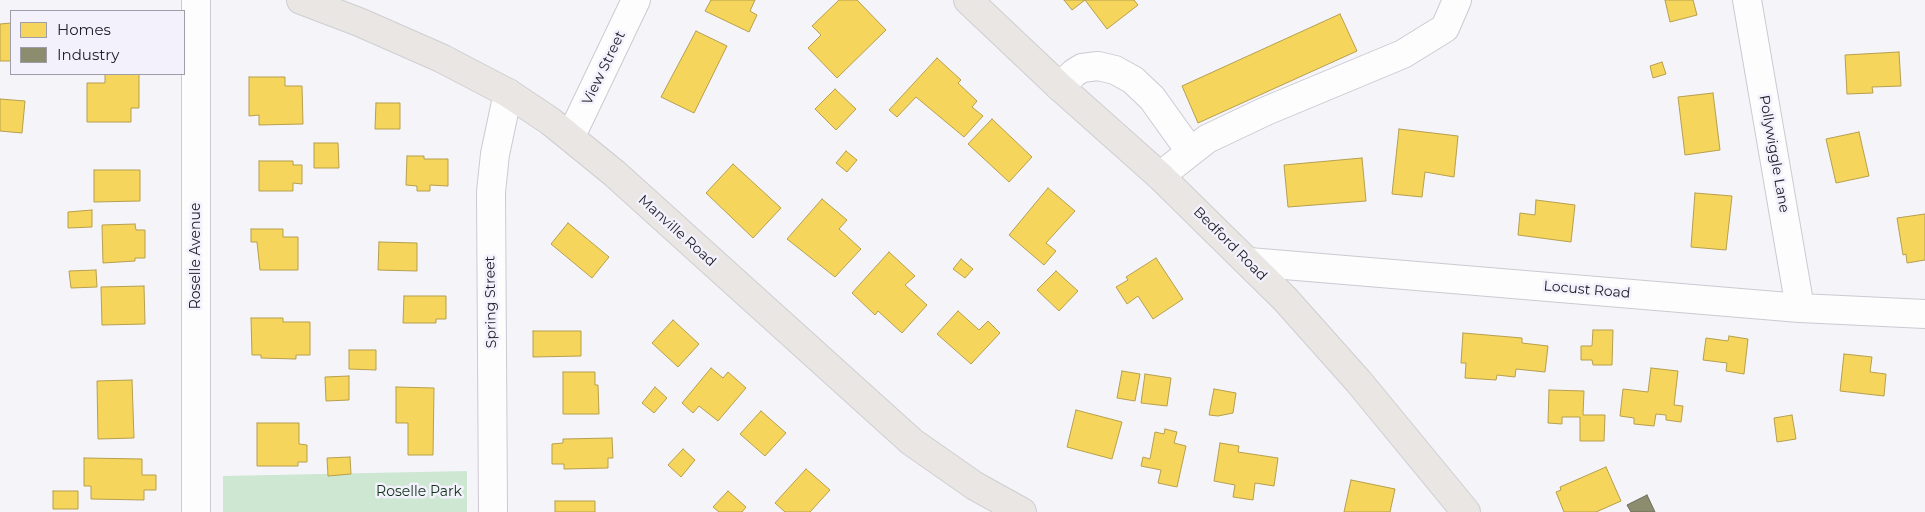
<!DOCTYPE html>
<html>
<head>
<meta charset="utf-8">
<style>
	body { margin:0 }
	#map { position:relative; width:1925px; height:512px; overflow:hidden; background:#f4f4f9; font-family:Montserrat,sans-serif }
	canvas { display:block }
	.legend { position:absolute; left:10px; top:10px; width:175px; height:65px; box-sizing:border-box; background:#f2f1fc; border:1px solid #9f9ea8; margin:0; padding:6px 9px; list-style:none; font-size:15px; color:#22212b }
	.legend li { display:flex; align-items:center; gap:10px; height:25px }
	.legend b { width:25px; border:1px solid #9f9ea8 }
</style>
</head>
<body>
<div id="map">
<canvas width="1925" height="512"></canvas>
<ul class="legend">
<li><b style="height:14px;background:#f6d55c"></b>Homes</li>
<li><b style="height:14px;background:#8c8c6e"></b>Industry</li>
</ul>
</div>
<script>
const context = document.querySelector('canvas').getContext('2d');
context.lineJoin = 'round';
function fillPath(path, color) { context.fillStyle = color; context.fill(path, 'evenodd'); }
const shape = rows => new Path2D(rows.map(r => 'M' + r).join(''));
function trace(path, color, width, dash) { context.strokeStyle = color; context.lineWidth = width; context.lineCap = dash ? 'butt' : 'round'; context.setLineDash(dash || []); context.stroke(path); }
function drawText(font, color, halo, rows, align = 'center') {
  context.font = font + ' Montserrat,sans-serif'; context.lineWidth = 5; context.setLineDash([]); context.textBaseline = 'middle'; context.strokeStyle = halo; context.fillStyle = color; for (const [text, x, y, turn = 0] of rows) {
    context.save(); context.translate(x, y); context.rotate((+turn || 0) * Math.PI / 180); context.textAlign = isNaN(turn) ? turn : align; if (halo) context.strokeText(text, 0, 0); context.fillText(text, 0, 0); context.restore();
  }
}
fillPath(shape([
	[467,471,467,512,223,512,223,476]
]), '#cde7d3');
const homes = shape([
	[711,0,755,0,750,11,757,15,749,32,705,11,711,0],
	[839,0,857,0,886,30,837,78,808,48,821,35,812,26,839,0],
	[1064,0,1134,0,1138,5,1107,29,1085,0,1072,10,1064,0],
	[1665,0,1693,0,1697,15,1670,22,1665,0],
	[1340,14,1357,51,1198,123,1182,86,1340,14],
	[11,23,11,61,0,61,0,24,11,23],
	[696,31,727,46,694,113,661,97,696,31],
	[1899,52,1901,86,1872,87,1873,93,1847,94,1845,55,1899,52],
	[937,58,961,80,958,83,977,101,972,107,983,116,964,137,916,97,897,117,889,110,937,58],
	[1662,62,1666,74,1653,78,1650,66,1662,62],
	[105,74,139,74,139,108,131,108,131,122,87,122,87,83,105,83,105,74],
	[249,77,285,77,285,86,302,86,303,124,259,125,259,115,249,116,249,77],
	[835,89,856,109,836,130,815,109,835,89],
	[1713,93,1720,150,1685,155,1678,97,1713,93],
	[0,99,25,101,22,133,0,131,0,99],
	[376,103,400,103,400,129,375,129,376,103],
	[992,119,1032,157,1009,182,968,144,992,119],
	[1399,129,1458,136,1454,177,1425,172,1422,197,1392,194,1399,129],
	[1859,132,1869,176,1836,183,1826,139,1859,132],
	[314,143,338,143,339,168,314,168,314,143],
	[846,151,857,160,847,172,836,163,846,151],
	[407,156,424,156,424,159,448,159,448,186,430,185,430,191,417,191,417,186,406,185,407,156],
	[1362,158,1366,201,1288,207,1284,165,1362,158],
	[259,161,293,161,293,165,302,165,302,184,293,183,293,191,259,191,259,161],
	[733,164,781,208,753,238,706,193,733,164],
	[94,170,140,170,140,201,94,202,94,170],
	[1048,188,1075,211,1046,243,1056,251,1044,265,1009,235,1048,188],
	[1695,193,1732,196,1726,250,1691,247,1695,193],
	[822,199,847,220,839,229,861,249,835,277,787,239,822,199],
	[1536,200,1575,205,1571,242,1518,235,1520,213,1535,215,1536,200],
	[92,210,92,227,68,228,68,212,92,210],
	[1925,214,1925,260,1907,263,1906,254,1903,255,1897,218,1925,214],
	[568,223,609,257,592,278,551,244,568,223],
	[135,224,136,230,145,230,145,258,135,258,135,261,103,263,102,225,135,224],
	[251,229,283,229,283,237,298,237,298,270,260,270,257,242,251,242,251,229],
	[379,242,417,243,417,271,378,270,379,242],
	[889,252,915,276,905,285,927,305,902,333,878,311,875,315,852,293,889,252],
	[1156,258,1183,299,1153,319,1138,296,1127,304,1116,287,1128,280,1126,277,1156,258],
	[961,259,973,269,965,278,953,269,961,259],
	[96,270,97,287,71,288,69,271,96,270],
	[1056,271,1078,291,1059,311,1037,290,1056,271],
	[144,286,145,324,102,325,101,287,144,286],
	[404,296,446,296,446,319,436,319,436,323,403,323,404,296],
	[958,311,979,330,988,321,1000,333,971,364,937,334,958,311],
	[251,318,283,318,283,322,310,322,310,355,296,355,296,359,261,358,261,355,252,355,251,318],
	[673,320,699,344,678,367,652,343,673,320],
	[1593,330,1613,330,1612,365,1593,365,1592,360,1581,360,1581,346,1592,346,1593,330],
	[533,331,581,331,581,356,533,357,533,331],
	[1463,333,1522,338,1522,343,1548,346,1545,372,1516,369,1515,377,1497,375,1496,380,1465,378,1466,363,1461,363,1463,333],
	[1729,336,1748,339,1744,374,1726,371,1727,363,1703,360,1706,338,1728,341,1729,336],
	[349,350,376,350,376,370,349,369,349,350],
	[1844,354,1872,357,1870,372,1886,374,1884,396,1840,391,1844,354],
	[711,368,723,378,728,372,746,388,718,421,699,406,693,413,682,403,711,368],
	[1651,368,1678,371,1674,405,1683,406,1681,422,1666,420,1666,415,1656,414,1654,426,1634,424,1634,418,1620,416,1623,389,1648,392,1651,368],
	[1122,371,1140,374,1135,401,1117,398,1122,371],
	[563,372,595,372,595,385,598,385,599,414,563,414,563,372],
	[1145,374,1171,378,1167,406,1141,403,1145,374],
	[349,376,349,400,326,401,325,377,349,376],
	[132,380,134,438,98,439,97,381,132,380],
	[396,387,434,388,433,455,408,455,408,423,396,423,396,387],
	[655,387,667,398,654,413,642,403,655,387],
	[1214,389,1236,393,1233,413,1218,416,1209,415,1214,389],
	[1549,390,1584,391,1583,415,1605,415,1604,441,1580,441,1580,417,1562,417,1562,424,1548,423,1549,390],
	[1076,410,1122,422,1112,459,1067,447,1076,410],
	[761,411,786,433,765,456,740,434,761,411],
	[1792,415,1796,439,1777,442,1774,418,1792,415],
	[257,423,299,423,299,444,307,445,307,462,298,462,298,466,257,466,257,423],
	[1165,429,1177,432,1174,443,1186,446,1177,487,1158,483,1161,470,1141,466,1143,457,1150,459,1155,432,1164,434,1165,429],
	[612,438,613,458,608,458,608,468,564,469,564,464,552,464,552,444,563,443,563,439,612,438],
	[1220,443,1239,446,1238,452,1278,458,1274,486,1255,483,1253,500,1233,497,1235,485,1214,481,1220,443],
	[683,449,695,460,681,477,668,465,683,449],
	[350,457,351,474,328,476,327,458,350,457],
	[84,458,142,459,142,475,156,475,156,490,144,490,144,500,91,499,91,486,84,486,84,458],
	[1606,467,1621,501,1596,512,1564,512,1556,492,1561,490,1560,487,1606,467],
	[806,469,830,490,810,512,785,512,775,503,806,469],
	[1351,480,1395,489,1390,512,1344,512,1351,480],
	[53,491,78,491,78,509,53,509,53,491],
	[728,491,746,507,742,512,719,512,713,507,728,491],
	[555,501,595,501,595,512,555,512,555,501]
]);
fillPath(homes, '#f6d55c');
trace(homes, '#b69f4d', 1);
const industry = shape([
	[1647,495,1655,512,1631,512,1627,505,1647,495]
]);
fillPath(industry, '#8c8c6e');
trace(industry, '#6c6c5a', 1);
const minor = shape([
	[196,0,196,512],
	[1747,0,1800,308],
	[1060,87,1074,73,1082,68,1098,66,1115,70,1133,80,1152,98,1190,151],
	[571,136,636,0],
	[1160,176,1207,139,1266,111,1403,54,1445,28,1457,0],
	[1249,262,1800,308,1925,314],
	[493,512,491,192,495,154,508,93]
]);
const major = shape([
	[301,0,359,22,441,58,508,93,550,121,614,173,912,442,975,486,1022,512],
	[968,0,1060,87,1160,176,1285,299,1359,382,1466,512]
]);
trace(minor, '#cbcad2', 30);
trace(major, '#cfcfd2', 30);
trace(minor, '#fdfdfe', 28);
trace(major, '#e9e6e3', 28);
drawText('14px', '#22212b', '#f2f1fc', [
	["View Street",604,68,-64],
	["Pollywiggle Lane",1774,154,80],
	["Manville Road",677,231,42],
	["Bedford Road",1230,244,45],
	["Roselle Avenue",196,256,-90],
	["Locust Road",1587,290,5],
	["Spring Street",491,302,-91]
]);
drawText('14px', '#123119', '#f2f1fc', [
	["Roselle Park",419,492]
]);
</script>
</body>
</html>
